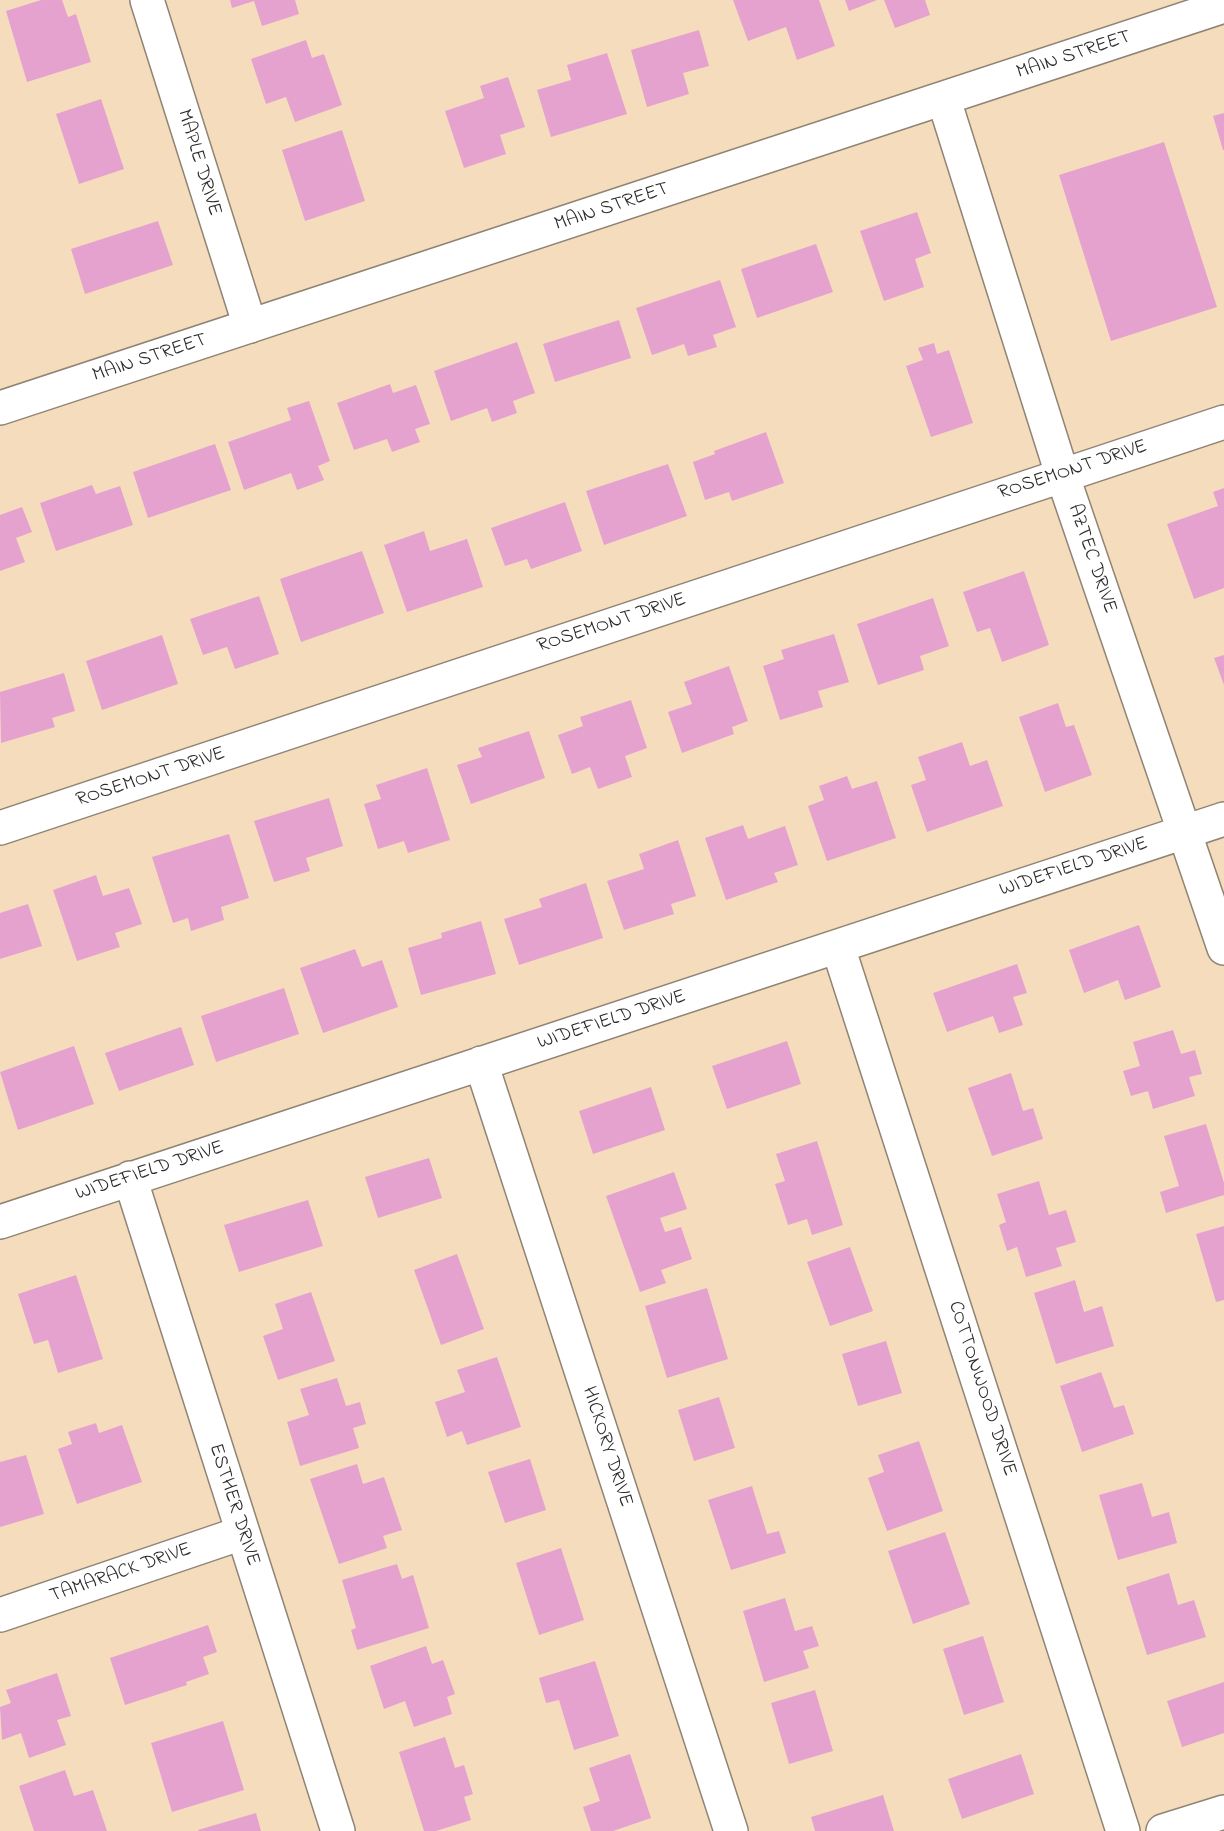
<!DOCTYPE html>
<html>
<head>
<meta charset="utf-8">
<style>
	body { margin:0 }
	canvas { display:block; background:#f4dcbd }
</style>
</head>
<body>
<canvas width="1224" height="1831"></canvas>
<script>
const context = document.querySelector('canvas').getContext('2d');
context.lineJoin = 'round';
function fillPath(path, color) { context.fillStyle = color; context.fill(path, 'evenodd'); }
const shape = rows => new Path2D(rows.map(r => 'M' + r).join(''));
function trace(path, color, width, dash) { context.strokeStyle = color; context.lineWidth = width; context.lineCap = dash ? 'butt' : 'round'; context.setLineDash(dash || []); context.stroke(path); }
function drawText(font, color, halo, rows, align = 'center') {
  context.font = font + ' "Indie Flower",sans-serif'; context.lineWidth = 4.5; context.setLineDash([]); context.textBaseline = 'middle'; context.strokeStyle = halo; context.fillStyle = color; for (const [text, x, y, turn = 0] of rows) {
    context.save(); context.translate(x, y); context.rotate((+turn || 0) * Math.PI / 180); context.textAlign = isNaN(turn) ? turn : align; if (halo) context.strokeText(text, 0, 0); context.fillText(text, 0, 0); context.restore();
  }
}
fillPath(shape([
	[41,0,62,0,68,17,76,14,91,62,27,82,6,11],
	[230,0,295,0,299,14,262,26,254,1,232,8],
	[733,0,819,0,835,46,797,60,786,27,748,41],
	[845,0,877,0,849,11],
	[884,0,925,0,930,15,895,28],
	[699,30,709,66,683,73,689,94,647,107,631,50],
	[306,40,312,58,324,54,342,105,295,122,286,97,266,104,251,59],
	[607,53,627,114,551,137,537,90,571,80,567,65],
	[508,77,525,127,500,135,506,154,464,168,445,111,484,98,480,86],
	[101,99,124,169,79,184,56,114],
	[1224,113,1224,150,1223,150,1213,116],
	[342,130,365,201,305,221,282,150],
	[1164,142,1217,307,1111,341,1059,175],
	[917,212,931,253,915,259,924,287,884,301,860,231],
	[158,221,173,265,85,294,71,249],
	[816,244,833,292,757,318,741,269],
	[720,280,736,327,713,335,717,347,688,356,684,344,652,355,636,308],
	[619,320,631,358,555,382,543,344],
	[517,342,535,393,513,401,517,413,492,422,487,408,451,421,434,371],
	[934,343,937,354,949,350,973,423,931,437,906,366,923,360,918,348],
	[390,384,393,393,416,385,430,424,415,429,420,442,392,452,387,439,354,450,337,403],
	[309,401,330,461,318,466,324,480,297,490,291,473,244,490,228,442,291,420,287,408],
	[766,432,784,483,732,501,729,492,705,500,693,462,715,454,714,451],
	[215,444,231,490,148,518,133,472],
	[668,464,687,516,604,545,586,491],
	[92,485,96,494,120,486,133,525,56,551,40,503],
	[1224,488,1224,588,1194,599,1167,524,1218,506,1213,492],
	[565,502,582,551,531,569,527,559,505,566,491,528],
	[22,507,32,532,16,538,25,562,0,571,0,515],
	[424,531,430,551,467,539,483,587,407,612,384,545],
	[362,551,384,613,301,642,280,579],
	[1024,571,1049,645,1002,662,990,628,977,632,963,592],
	[259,596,279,654,235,669,227,647,203,655,190,619],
	[933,598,949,646,920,656,924,670,878,685,857,624],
	[834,634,849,682,818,691,823,707,780,720,763,666,784,659,781,650],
	[162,635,178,684,102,710,86,661],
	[1224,655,1224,685,1214,658],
	[729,666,748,721,732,727,734,734,682,753,668,712,692,704,684,682],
	[64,673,75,711,52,718,55,727,1,743,0,692],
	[631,700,647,748,625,756,632,777,598,789,590,767,572,774,558,735,583,726,580,717],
	[1058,703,1066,727,1074,725,1092,775,1045,792,1019,717],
	[529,731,545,778,471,804,457,765,482,757,478,748],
	[962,742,970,766,987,760,1003,806,927,832,911,785,926,780,918,757],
	[427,768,450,840,408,853,404,841,378,849,364,804,381,799,376,785],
	[847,776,852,789,877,781,896,838,827,861,808,806,824,800,819,786],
	[329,798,343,846,306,858,310,871,274,882,254,821],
	[743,825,748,839,785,826,798,865,774,873,778,882,726,900,705,838],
	[229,834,249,898,221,907,224,920,191,931,188,918,173,923,152,857],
	[678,840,696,896,671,904,674,914,624,930,607,881,644,869,639,854],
	[96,875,103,896,129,888,142,924,115,933,120,947,77,961,53,890],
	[586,883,603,938,519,965,504,919,542,907,539,899],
	[28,904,42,946,0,959,0,913],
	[481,921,496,974,421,995,408,948,442,938,441,933],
	[1139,925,1161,987,1125,1000,1118,980,1084,993,1069,950],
	[355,949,362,967,382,960,398,1007,323,1033,300,968],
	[1017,964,1027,993,1013,997,1023,1025,999,1033,993,1016,947,1032,933,993],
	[284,988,299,1034,216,1062,201,1016],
	[181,1027,194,1065,119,1091,105,1053],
	[1173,1030,1181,1054,1195,1050,1202,1074,1189,1077,1195,1096,1153,1109,1148,1091,1131,1096,1123,1071,1140,1066,1133,1042],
	[787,1041,801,1084,727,1109,712,1066],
	[74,1046,94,1104,18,1130,0,1072],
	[1011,1073,1023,1111,1033,1108,1043,1139,992,1156,968,1088],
	[651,1087,665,1130,593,1154,579,1111],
	[1206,1124,1224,1183,1224,1195,1166,1213,1160,1192,1179,1186,1164,1136],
	[817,1141,843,1225,812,1235,807,1219,788,1225,775,1184,785,1181,776,1154],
	[429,1158,442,1198,378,1218,365,1177],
	[674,1172,687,1209,660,1218,665,1232,681,1227,692,1259,661,1270,666,1283,640,1292,606,1196],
	[1039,1181,1049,1215,1066,1210,1076,1242,1056,1248,1062,1266,1026,1277,1017,1247,1007,1251,999,1225,1006,1222,997,1194],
	[308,1200,323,1246,239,1272,224,1225],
	[1224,1226,1224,1300,1216,1302,1196,1234],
	[850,1247,873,1311,830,1326,807,1262],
	[457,1254,484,1329,441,1345,414,1270],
	[76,1275,103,1359,58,1373,48,1340,34,1344,18,1294],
	[1075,1280,1084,1312,1102,1306,1114,1346,1056,1364,1034,1293],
	[707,1288,728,1359,667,1378,645,1306],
	[311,1292,335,1361,278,1380,263,1336,283,1329,275,1304],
	[886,1341,902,1393,858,1406,842,1354],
	[497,1357,521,1427,467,1445,462,1431,447,1437,435,1402,465,1392,457,1370],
	[1101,1372,1114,1408,1124,1405,1134,1434,1082,1452,1060,1386],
	[337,1378,346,1406,360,1402,366,1424,353,1428,359,1448,300,1466,287,1422,309,1415,300,1389],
	[719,1397,735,1448,694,1461,678,1410],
	[96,1423,99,1433,122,1425,142,1482,77,1504,58,1449,72,1444,68,1432],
	[919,1441,943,1511,887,1531,868,1478,884,1472,878,1455],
	[26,1455,44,1514,0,1527,0,1462],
	[530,1459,546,1510,505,1523,488,1472],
	[357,1464,363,1484,384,1477,402,1530,383,1536,387,1548,339,1564,310,1479],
	[1142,1483,1152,1517,1169,1512,1177,1543,1118,1560,1099,1495],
	[752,1486,767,1534,779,1531,786,1553,731,1570,708,1500],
	[945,1532,970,1604,913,1624,888,1551],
	[561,1548,584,1620,539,1635,516,1563],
	[397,1564,402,1579,413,1575,429,1628,357,1650,351,1630,356,1628,342,1580],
	[1169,1573,1178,1605,1194,1600,1206,1637,1147,1655,1126,1587],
	[785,1598,795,1631,812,1626,819,1646,803,1651,809,1668,764,1682,743,1611],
	[208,1625,217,1652,203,1657,209,1674,186,1682,187,1685,125,1705,110,1658],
	[983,1636,1004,1702,964,1715,943,1649],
	[426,1646,432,1664,443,1660,455,1694,447,1697,452,1714,414,1727,405,1701,384,1709,370,1666],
	[595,1661,619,1736,574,1750,559,1700,546,1703,539,1678],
	[57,1673,71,1716,57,1720,66,1745,29,1758,21,1733,2,1740,0,1707,11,1703,6,1690],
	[1224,1682,1224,1733,1182,1747,1167,1701],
	[815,1690,833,1751,789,1764,771,1703],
	[223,1721,244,1790,172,1812,151,1743],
	[445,1737,455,1768,464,1765,473,1794,464,1797,471,1820,436,1831,424,1831,399,1752],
	[630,1754,651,1818,613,1831,591,1831,583,1807,600,1801,589,1768],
	[1021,1754,1034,1794,962,1819,948,1779],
	[65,1770,74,1796,93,1790,107,1831,34,1831,19,1786],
	[883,1795,894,1831,815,1831,811,1817],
	[256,1813,261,1831,198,1831,198,1830]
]), '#e6a2cf');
const minor = shape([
	[147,0,250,326],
	[944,100,1062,474,1224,948],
	[0,828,1224,422],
	[838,947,1123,1831],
	[481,1063,731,1831],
	[130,1178,338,1831],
	[0,1222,1224,819],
	[0,1615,242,1533],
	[1163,1831,1224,1812]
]);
const secondary = shape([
	[0,408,1224,6]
]);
trace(minor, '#908474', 36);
trace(secondary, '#908474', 36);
trace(minor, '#fff', 33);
trace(secondary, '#fff', 33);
drawText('20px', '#2b2b2b', '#fff', [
	["MAIN STREET",1074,56,-18],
	["MAPLE DRIVE",198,163,73],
	["MAIN STREET",612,208,-18],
	["MAIN STREET",150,359,-18],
	["ROSEMONT DRIVE",1073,471,-18],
	["AZTEC DRIVE",1091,559,71],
	["ROSEMONT DRIVE",612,624,-18],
	["ROSEMONT DRIVE",151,778,-18],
	["WIDEFIELD DRIVE",1074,868,-18],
	["WIDEFIELD DRIVE",612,1021,-18],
	["WIDEFIELD DRIVE",150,1172,-18],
	["COTTONWOOD DRIVE",981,1389,72],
	["HICKORY DRIVE",606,1447,72],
	["ESTHER DRIVE",233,1505,72],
	["TAMARACK DRIVE",121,1574,-19]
]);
</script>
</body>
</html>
